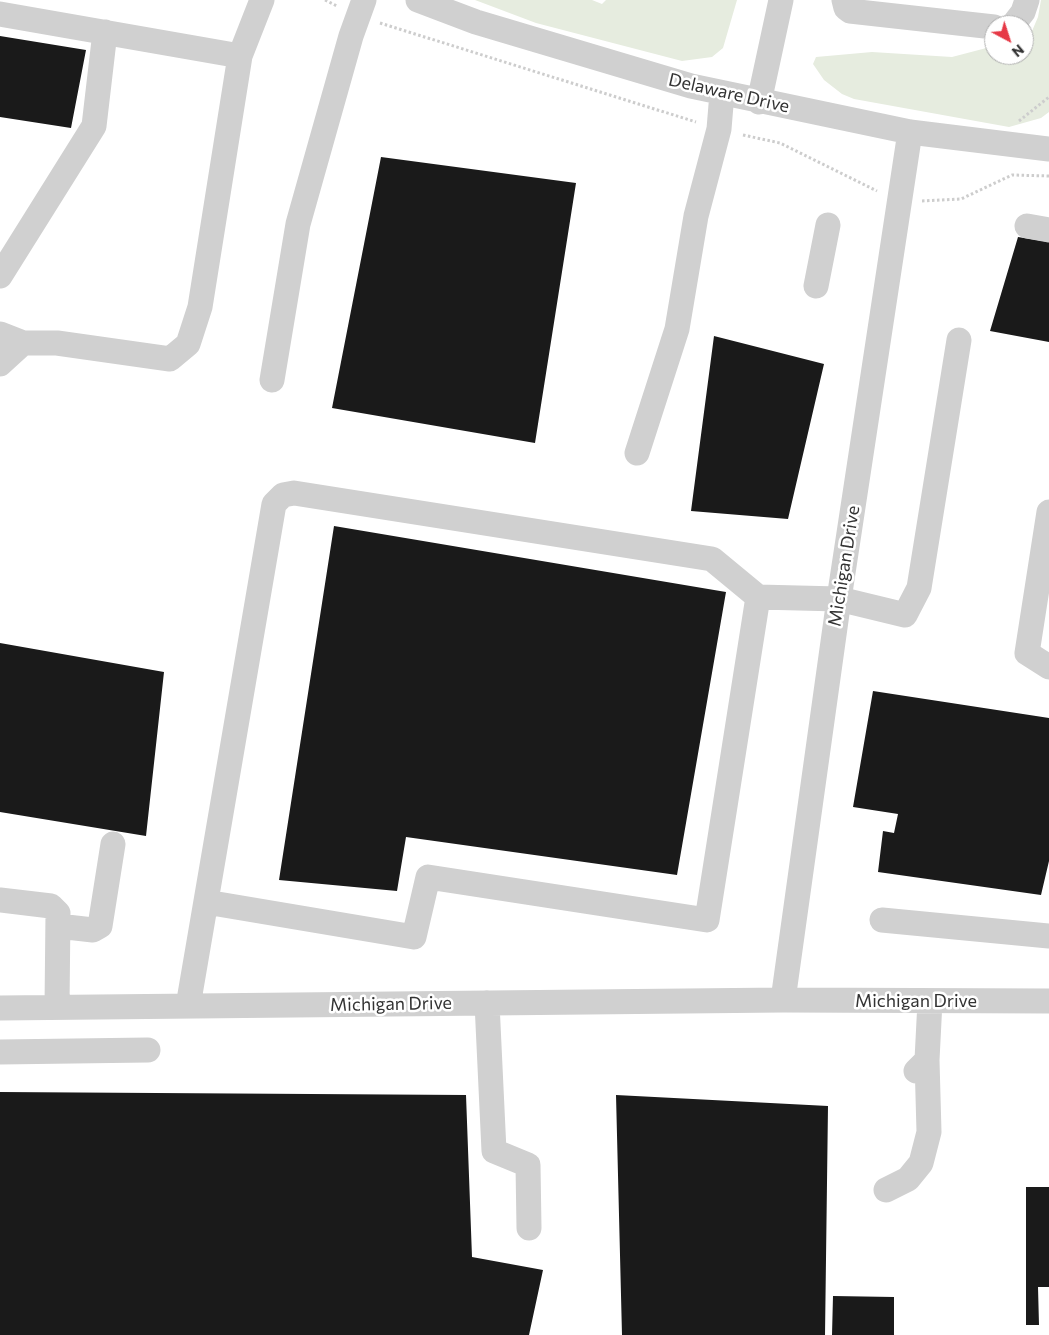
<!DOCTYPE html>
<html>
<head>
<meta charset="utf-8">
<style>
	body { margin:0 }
	#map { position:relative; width:1049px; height:1335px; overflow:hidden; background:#fff; font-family:Commissioner,sans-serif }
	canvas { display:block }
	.north { position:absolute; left:984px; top:15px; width:50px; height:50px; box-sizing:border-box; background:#fff; border:1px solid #adadad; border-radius:50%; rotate:140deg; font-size:14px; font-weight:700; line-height:20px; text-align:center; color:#333 }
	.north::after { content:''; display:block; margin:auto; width:18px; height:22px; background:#e63946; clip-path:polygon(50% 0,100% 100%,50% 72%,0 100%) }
</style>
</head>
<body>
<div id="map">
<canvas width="1049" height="1335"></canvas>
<div class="north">N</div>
</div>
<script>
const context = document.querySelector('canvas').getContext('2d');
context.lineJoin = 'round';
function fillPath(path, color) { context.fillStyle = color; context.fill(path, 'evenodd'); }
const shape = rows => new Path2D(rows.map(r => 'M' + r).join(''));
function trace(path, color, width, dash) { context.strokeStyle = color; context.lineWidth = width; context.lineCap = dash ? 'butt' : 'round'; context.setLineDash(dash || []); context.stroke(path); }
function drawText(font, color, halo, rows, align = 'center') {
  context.font = font + ' Commissioner,sans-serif'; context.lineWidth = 5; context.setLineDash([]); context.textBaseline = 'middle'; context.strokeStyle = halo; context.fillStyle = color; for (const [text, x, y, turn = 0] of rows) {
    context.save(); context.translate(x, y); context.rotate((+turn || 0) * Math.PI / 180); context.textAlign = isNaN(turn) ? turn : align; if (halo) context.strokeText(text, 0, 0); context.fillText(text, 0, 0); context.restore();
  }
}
fillPath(shape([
	[475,0,592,0,602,4,606,0,737,0,723,48,712,57,682,61,536,23],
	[1041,0,1049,0,1049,112,1041,118,1009,127,854,99,842,94,824,80,813,64,816,57,872,52,952,57,994,46,994,55,1024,55,1024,36,1032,31,1038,17]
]), '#e6ecdf');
fillPath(shape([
	[0,36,86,50,71,128,0,117],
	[381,157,576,183,535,443,332,408],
	[1018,237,1049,242,1049,342,990,331],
	[714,336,824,364,788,519,691,511],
	[334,526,726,592,677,875,406,837,397,891,279,880],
	[0,643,164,672,146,836,0,812],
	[873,691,1049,718,1049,861,1041,895,878,872,883,831,894,833,898,814,853,807],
	[0,1092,466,1095,472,1257,543,1270,529,1335,0,1335],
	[616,1095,828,1106,825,1335,622,1335],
	[1026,1187,1049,1187,1049,1287,1038,1287,1039,1325,1026,1325],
	[833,1296,894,1297,894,1335,832,1335]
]), '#1a1a1a');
trace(shape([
	[325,0,337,6],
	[380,23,696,122],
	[1019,121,1049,97],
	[743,135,780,143,877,191],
	[922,201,961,199,1012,175,1049,176]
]), '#cdcdcd', 3, [2.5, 2.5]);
trace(shape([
	[418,0,476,22,691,86,910,132,1049,149],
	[844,0,846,8,850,11,994,27],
	[0,14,240,56],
	[1013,25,1023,12,1027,0],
	[759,102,781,0],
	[1027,226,1049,230],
	[0,276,94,126,105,32],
	[816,286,828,225],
	[0,334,23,343],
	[0,364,23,343,57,343,170,359,188,344,200,307,240,56,262,0],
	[272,380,298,224,351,36,364,0],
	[637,453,677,329,696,216,719,129,722,93],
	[1049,512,1027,653,1049,667],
	[0,900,51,906,58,913,57,1007],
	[206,902,414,937,428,877,707,920,758,597,839,599,905,615,919,588,959,340],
	[882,920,1049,936],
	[58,926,93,930,100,926,113,844],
	[783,1000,839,599,910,132],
	[487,1003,494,1151,528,1165,529,1228],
	[188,1006,274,504,283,495,294,493,712,559,758,597],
	[0,1008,783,1000,1049,1001],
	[0,1052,148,1050],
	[916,1071,927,1060,930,1001],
	[886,1190,908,1179,921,1163,929,1132,927,1060]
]), '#d0d0d0', 25);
drawText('18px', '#333', '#fff', [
	["Delaware Drive",729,93,13],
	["Michigan Drive",844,566,-81],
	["Michigan Drive",916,1001],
	["Michigan Drive",391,1004,-1]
]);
</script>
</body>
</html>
